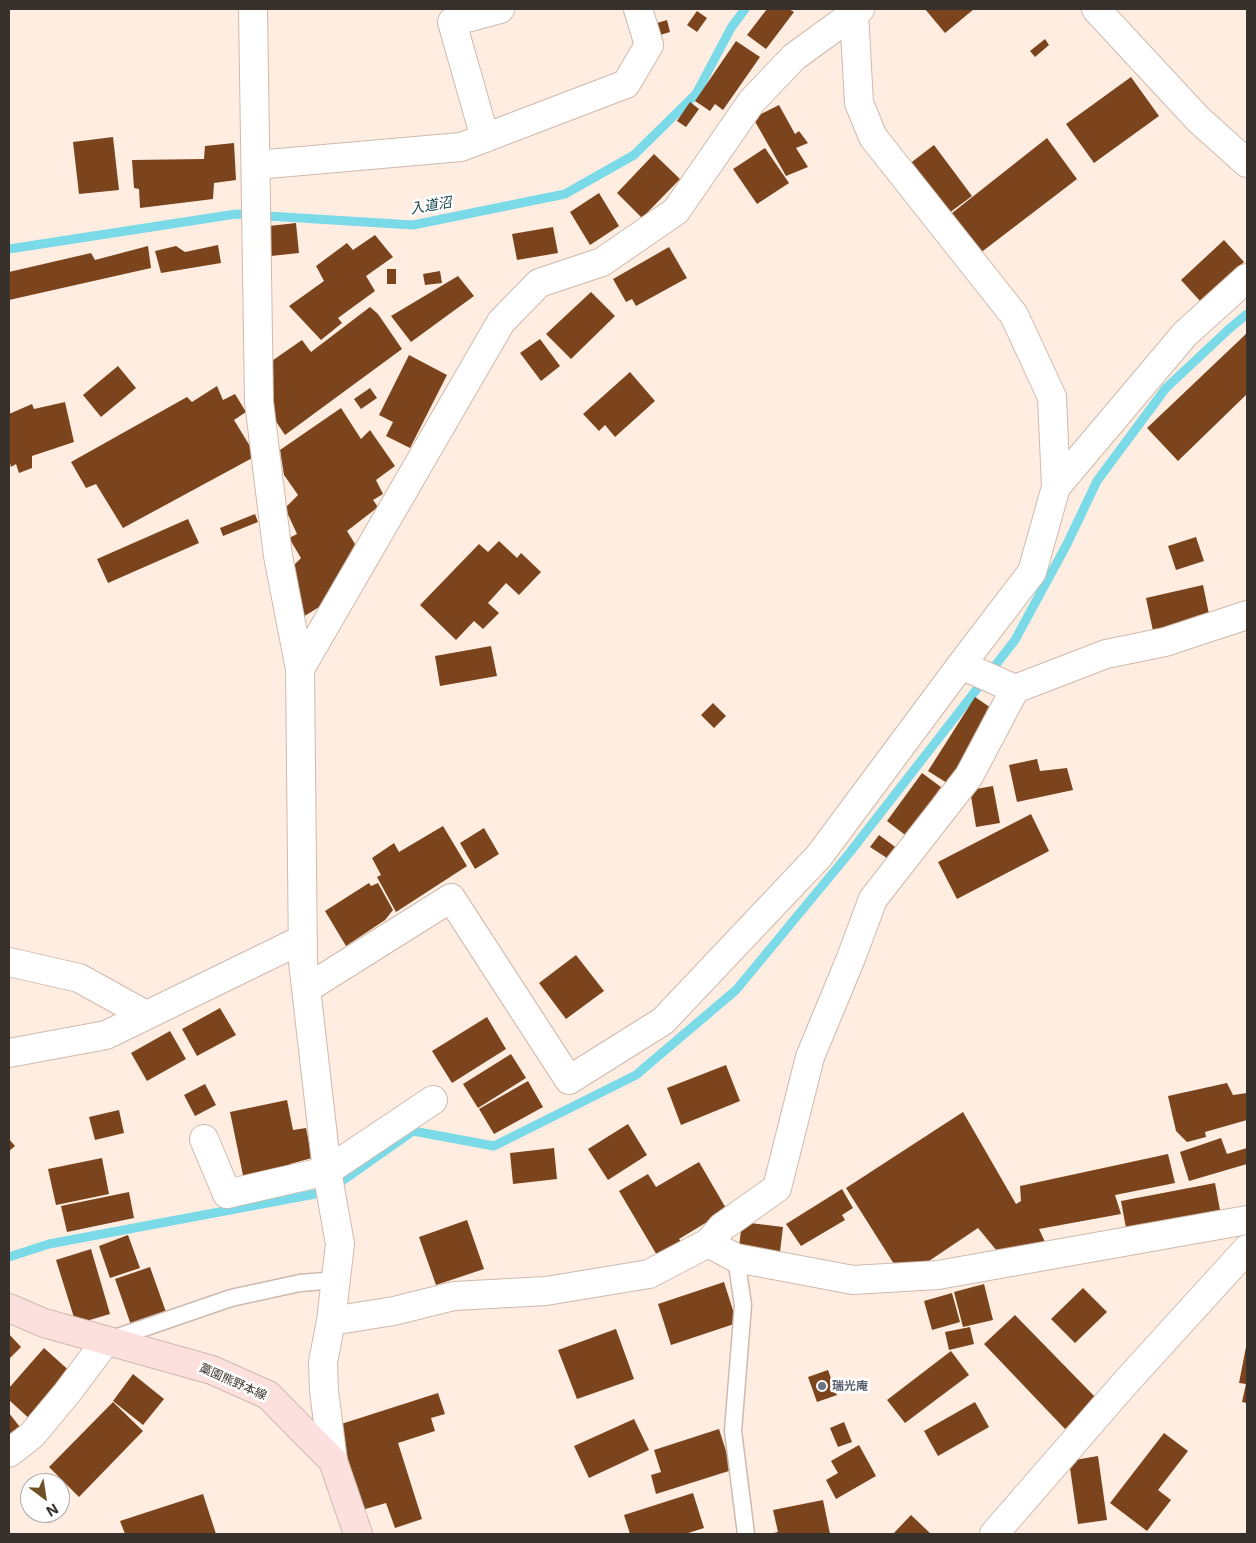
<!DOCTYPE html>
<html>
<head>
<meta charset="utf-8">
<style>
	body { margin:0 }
	#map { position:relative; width:1256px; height:1543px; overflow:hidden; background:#ffede2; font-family:Inter,sans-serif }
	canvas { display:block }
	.frame { position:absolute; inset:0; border:10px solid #38302b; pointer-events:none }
	.north { position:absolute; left:20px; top:1473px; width:50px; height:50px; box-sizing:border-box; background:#fff; border:1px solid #afacaa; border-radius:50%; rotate:149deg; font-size:14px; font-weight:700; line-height:20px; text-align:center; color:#38302b }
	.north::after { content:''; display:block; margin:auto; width:18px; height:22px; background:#705126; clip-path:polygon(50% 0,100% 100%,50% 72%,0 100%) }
</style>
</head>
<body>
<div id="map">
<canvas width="1256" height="1543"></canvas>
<div class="frame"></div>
<div class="north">N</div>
</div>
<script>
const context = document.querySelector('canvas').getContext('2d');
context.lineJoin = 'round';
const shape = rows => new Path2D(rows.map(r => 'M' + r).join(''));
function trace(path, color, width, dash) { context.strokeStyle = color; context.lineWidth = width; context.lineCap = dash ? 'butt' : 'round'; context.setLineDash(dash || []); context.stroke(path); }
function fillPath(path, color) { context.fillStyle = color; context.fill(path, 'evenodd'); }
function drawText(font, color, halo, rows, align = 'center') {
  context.font = font + ' Inter,"Noto Sans JP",sans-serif'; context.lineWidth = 5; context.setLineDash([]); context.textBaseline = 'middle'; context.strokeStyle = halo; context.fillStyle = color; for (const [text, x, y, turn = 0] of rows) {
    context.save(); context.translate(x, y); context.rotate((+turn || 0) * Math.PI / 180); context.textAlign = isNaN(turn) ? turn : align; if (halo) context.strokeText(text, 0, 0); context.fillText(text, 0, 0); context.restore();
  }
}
trace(shape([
	[9,249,236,214,413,225,565,194,634,155,696,94,731,28,745,9],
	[9,1257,49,1244,315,1194,342,1181,413,1131,494,1146,636,1075,736,990,851,851,1015,640,1067,544,1097,481,1166,388,1229,329,1247,314]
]), '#7adae7', 9);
fillPath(shape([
	[767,9,789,9,794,12,766,49,747,35],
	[925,9,974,9,945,33],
	[697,11,707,18,697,32,687,25],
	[667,20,670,32,660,35,657,23],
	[1045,39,1049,45,1035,57,1030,51],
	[736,41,760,57,723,110,715,104,710,111,695,101],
	[1131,77,1159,116,1094,163,1066,124],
	[690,102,699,109,686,127,677,121],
	[779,105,795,134,799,131,808,143,796,148,808,167,786,176,753,118],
	[113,137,119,190,79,194,73,142],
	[1047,138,1077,179,975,257,947,217],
	[234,143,236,180,214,183,213,199,140,208,139,189,134,188,132,160,204,159,205,146],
	[934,145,972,196,945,216,908,165],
	[765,148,789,183,757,204,733,169],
	[654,154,680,179,642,218,617,193],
	[599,193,619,226,590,245,570,212],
	[296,223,299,253,271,256,269,226],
	[553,227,558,253,517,260,512,234],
	[375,235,393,257,366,276,375,291,338,318,342,323,321,340,289,306,324,281,316,266,347,243,353,250],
	[1224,240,1244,262,1201,302,1181,280],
	[218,245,221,263,161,273,155,251,176,246,185,252],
	[148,246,151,268,9,300,9,272,91,253,95,260],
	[669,247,687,278,636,306,632,299,626,302,613,279],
	[387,269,396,269,396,284,387,284],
	[440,271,442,283,425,285,423,274],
	[458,276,474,296,411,342,391,316],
	[591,292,615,316,571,359,546,334],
	[370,307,378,314,402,349,285,435,273,417,266,365,302,340,311,352],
	[1247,333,1247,394,1178,461,1147,428],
	[540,339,560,366,541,381,520,353],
	[409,355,447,375,410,448,386,436,393,422,379,415],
	[118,366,136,388,101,417,83,395],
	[630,372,655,401,615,437,605,425,599,431,583,414],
	[217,386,223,400,235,394,246,412,234,420,256,456,123,528,96,484,86,488,71,462,187,397,192,402],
	[370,388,377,398,361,409,354,399],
	[65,402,74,442,32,456,32,468,19,473,16,464,11,467,9,458,9,414,32,404,34,409],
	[341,408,361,439,370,430,395,466,376,480,383,494,373,500,378,507,347,531,355,544,332,599,303,617,292,567,301,558,289,538,297,534,285,508,298,495,284,475,280,450],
	[255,514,258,522,223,536,220,528],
	[188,519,199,543,108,583,97,559],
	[1196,537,1204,561,1176,570,1168,546],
	[499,541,517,558,521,553,541,572,519,595,506,583,488,603,499,613,483,629,474,621,456,640,420,605,479,544,488,552],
	[1203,585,1210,619,1153,631,1146,598],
	[491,646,497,676,440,686,435,656],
	[975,697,994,710,947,783,928,771],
	[713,703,726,716,714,728,701,715],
	[1037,759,1040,771,1067,768,1073,790,1017,802,1009,765],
	[922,773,941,787,929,804,933,807,909,838,887,821],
	[993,786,1000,823,976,827,970,790],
	[1031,814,1049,851,957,899,938,862],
	[443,826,467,866,396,912,377,877,381,875,372,858,394,843,399,852],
	[484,828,499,854,475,869,460,843],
	[879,835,898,849,890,860,870,847],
	[369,883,371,886,378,883,393,910,385,920,346,946,325,911],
	[576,955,604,991,566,1019,539,983],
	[220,1008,236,1035,197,1056,182,1029],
	[487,1017,506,1049,452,1083,432,1051],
	[170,1031,186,1059,147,1081,131,1053],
	[511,1054,526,1078,478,1108,463,1084],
	[726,1065,740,1101,681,1125,667,1088],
	[528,1081,543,1107,494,1134,479,1109],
	[1227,1083,1233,1095,1247,1093,1247,1120,1205,1132,1206,1137,1187,1142,1176,1131,1168,1096],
	[205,1084,216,1105,195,1116,184,1095],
	[287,1100,293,1130,306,1128,312,1158,290,1164,292,1175,245,1185,230,1112],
	[119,1110,124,1133,95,1140,89,1117],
	[963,1112,1016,1204,1021,1201,1020,1186,1168,1154,1175,1183,1115,1195,1121,1214,1039,1229,1045,1242,997,1251,978,1228,923,1265,894,1264,846,1188],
	[628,1124,647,1155,608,1180,588,1149],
	[1221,1138,1227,1154,1247,1148,1247,1164,1189,1181,1180,1152],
	[9,1139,15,1146,9,1151],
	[554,1148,557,1179,513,1184,510,1153],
	[102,1158,109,1194,56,1205,48,1169],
	[699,1162,727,1210,679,1239,685,1248,661,1262,619,1191,648,1174,656,1187],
	[1215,1183,1220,1210,1126,1228,1121,1201],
	[842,1189,853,1208,842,1215,845,1220,801,1246,786,1224],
	[129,1192,134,1218,67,1232,61,1206],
	[467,1220,484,1269,436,1285,419,1237],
	[742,1222,783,1227,780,1252,739,1247],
	[128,1235,140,1268,110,1278,99,1246],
	[91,1249,110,1314,76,1324,56,1260],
	[150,1267,166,1312,131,1325,115,1279],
	[724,1282,737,1323,671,1345,658,1304],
	[984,1284,993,1320,963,1327,954,1292],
	[1083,1288,1107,1312,1075,1343,1051,1319],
	[952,1293,960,1322,932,1330,924,1301],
	[1015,1315,1097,1399,1065,1429,984,1344],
	[970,1327,974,1344,949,1350,945,1332],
	[616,1329,634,1379,577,1399,558,1350],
	[9,1334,21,1347,9,1359],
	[1246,1347,1247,1347,1247,1403,1242,1402,1246,1384,1239,1383],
	[44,1348,74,1375,32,1421,9,1400,9,1388],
	[951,1351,969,1375,905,1423,887,1400],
	[828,1370,837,1395,817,1402,808,1377],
	[133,1374,164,1399,143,1425,113,1401],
	[438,1393,445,1414,431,1418,435,1431,398,1443,422,1519,395,1528,386,1503,362,1510,335,1426],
	[113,1402,143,1431,79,1497,49,1467],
	[975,1402,989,1427,938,1456,924,1431],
	[9,1413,23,1431,9,1443],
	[634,1419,649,1450,589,1478,574,1446],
	[844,1422,852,1442,838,1447,830,1428],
	[719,1429,732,1470,656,1494,651,1475,661,1472,654,1450],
	[1164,1433,1188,1451,1158,1490,1171,1500,1147,1531,1110,1503],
	[859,1445,876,1476,836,1499,826,1480,838,1473,831,1461],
	[1098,1456,1107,1520,1078,1524,1069,1461],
	[693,1493,704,1528,685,1534,630,1534,624,1515],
	[203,1494,216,1534,125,1534,120,1521],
	[823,1500,830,1534,769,1534,778,1532,773,1510],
	[911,1515,931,1534,893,1534]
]), '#7b441c');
const service = shape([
	[736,1258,743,1305,733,1431,746,1534],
	[109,1340,231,1298,300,1283,336,1280]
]);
const minor = shape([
	[253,9,259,402,278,556,300,669,303,962,327,1171,340,1244,331,1321,323,1362,324,1391,333,1461],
	[485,138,452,22,500,9],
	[256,165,461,147,626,84,649,45,638,9],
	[1056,487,1185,334,1247,278],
	[961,665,1015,689],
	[300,669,501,322,539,283,602,262,676,211,752,101,794,57,860,9],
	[9,962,79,978,146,1015],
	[306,989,451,898,569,1080,663,1021,819,856,961,665,1032,572,1056,487,1052,397,1014,315,873,137,859,103,854,13],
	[9,1053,106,1035,303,939],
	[204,1139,227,1194,327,1171,433,1100],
	[708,1243,736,1258,853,1280,938,1275,1247,1220],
	[331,1321,394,1311,454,1296,546,1291,649,1274,708,1243,722,1227,777,1188,810,1057,851,958,873,899,969,776,1015,689,1106,654,1165,642,1247,615],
	[9,1453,32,1435,67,1393,106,1341],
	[994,1534,1126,1382,1247,1249]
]);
const tertiary = shape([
	[1096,9,1198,119,1247,163]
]);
const secondary = shape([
	[9,1308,44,1323,212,1370,268,1395,333,1461,358,1534]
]);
trace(service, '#cebaad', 19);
trace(minor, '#cebaad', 30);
trace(tertiary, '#cebaad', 30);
trace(secondary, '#cebaad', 30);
trace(service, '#fff', 16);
trace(minor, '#fff', 28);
trace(tertiary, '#fff', 28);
trace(secondary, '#fce0dd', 28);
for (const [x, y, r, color] of [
	[822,1386,5,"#6b7280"]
]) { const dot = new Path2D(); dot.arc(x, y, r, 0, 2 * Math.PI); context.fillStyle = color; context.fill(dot); trace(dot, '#fff', 2); }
drawText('12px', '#38302b', '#fff', [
	["藁園熊野本線",233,1382,24]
]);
drawText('bold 12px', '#5b616d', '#fff', [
	["瑞光庵",832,1386]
], 'left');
drawText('italic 14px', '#1c484e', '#fff', [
	["入道沼",431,206,-10]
]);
</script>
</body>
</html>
